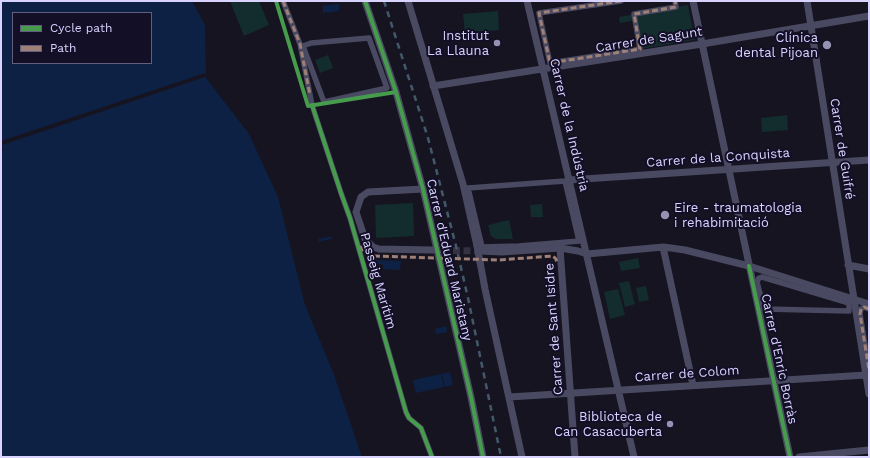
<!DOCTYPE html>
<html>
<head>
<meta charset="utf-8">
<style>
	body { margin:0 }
	#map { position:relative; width:870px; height:458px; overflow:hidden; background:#161421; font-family:"Work Sans",sans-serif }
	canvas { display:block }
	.frame { position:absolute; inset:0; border:2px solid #d9d4ff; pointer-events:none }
	.legend { position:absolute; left:12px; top:12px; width:140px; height:52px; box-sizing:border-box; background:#130f26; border:1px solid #625e7d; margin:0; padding:5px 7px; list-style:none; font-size:12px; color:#d9d4ff }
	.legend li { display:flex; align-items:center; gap:8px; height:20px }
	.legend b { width:20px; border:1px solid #625e7d }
</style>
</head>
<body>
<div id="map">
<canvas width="870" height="458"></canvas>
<div class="frame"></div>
<ul class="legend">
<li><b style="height:5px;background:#469c4c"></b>Cycle path</li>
<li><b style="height:5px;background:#9e8076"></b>Path</li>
</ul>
</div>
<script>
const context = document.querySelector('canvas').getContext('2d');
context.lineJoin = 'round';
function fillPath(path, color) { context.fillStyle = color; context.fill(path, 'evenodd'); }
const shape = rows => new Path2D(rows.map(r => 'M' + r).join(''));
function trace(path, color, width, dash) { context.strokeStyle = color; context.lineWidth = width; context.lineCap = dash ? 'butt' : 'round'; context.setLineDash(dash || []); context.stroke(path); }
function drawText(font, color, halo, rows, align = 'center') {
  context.font = font + ' "Work Sans",sans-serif'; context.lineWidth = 4; context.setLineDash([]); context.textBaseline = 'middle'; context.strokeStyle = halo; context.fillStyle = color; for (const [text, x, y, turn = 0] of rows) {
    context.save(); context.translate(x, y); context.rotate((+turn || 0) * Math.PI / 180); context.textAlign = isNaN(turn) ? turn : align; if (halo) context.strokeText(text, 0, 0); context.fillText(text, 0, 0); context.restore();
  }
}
fillPath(shape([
	[230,1,259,1,269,25,244,36],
	[688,5,695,40,640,49,636,20,620,23,619,17],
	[498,11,499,30,465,33,463,14],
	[328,55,333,68,320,73,315,60],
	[787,115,788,130,762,132,761,118],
	[413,203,414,236,376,238,375,205],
	[542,204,543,217,531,217,530,205],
	[509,220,513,239,496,239,491,236,488,225],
	[638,258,640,268,621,271,619,262],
	[629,281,635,304,625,307,619,283],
	[646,286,649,300,639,302,636,288],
	[618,289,625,315,610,319,604,292]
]), '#132c2d');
fillPath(shape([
	[1,1,192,1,205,25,206,78,249,134,278,197,305,305,333,372,362,457,1,457],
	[13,13,151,13,151,63,13,63],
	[339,4,339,11,323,13,323,6],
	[375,260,401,261,400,270,383,269,383,264,375,264],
	[446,326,447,332,436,334,435,329],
	[450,372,453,385,445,387,442,374],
	[441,374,444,387,416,393,413,380]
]), '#0d2144');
fillPath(shape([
	[208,72,208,76,2,145,3,150,1,151,1,141]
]), '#161421');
trace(shape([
	[319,240,331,238]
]), '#0d2144', 2.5);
trace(shape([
	[432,250,480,251]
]), '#333142', 7, [7, 3.5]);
trace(shape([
	[283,1,300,44,312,105,341,193,350,218,406,412,409,418,421,428,432,457],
	[621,1,539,13,550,63,640,49,634,14,676,7,675,1],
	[369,38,387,88,324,102,303,46,311,43,369,38],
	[565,181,579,241,519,246,482,247,468,188,565,181],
	[762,277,849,303,849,311,764,309,757,282,759,278,762,277],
	[869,309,864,307,861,309,860,314,869,370]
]), '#4a4962', 5.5);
trace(shape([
	[365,1,396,92,423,189,471,397,483,457],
	[408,1,463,184,477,246],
	[527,1,634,457],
	[693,1,790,457],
	[807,1,869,394],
	[433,86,702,44,869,16],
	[569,180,869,160],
	[423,189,368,192,361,197,356,212,365,239,373,247,379,249,432,250],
	[663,247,693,385],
	[560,248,575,457],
	[480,251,502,252,560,248,578,251,587,254,663,247,671,248,685,250,749,266,869,304],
	[480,262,485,289,522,457],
	[848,265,869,269],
	[509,397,866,375],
	[799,457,869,450]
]), '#4a4962', 7);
trace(shape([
	[384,1,428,138,456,246,468,298,501,457]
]), '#43596b', 2.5, [6, 5]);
trace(shape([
	[477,246,480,262]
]), '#4a4962', 7);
trace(shape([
	[283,1,300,44,310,95],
	[621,1,539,13,550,63,640,49,634,14,676,7,675,1],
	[360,246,365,253,374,256,499,260,553,256,556,259,557,264],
	[869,309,864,307,861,309,860,314,869,370]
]), '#9e8076', 3, [6, 3]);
trace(shape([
	[276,1,308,106,396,92],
	[365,1,396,92,423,189,471,397,483,457],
	[312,105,341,193,350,218,406,412,409,418,421,428,432,457],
	[749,266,790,457]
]), '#469c4c', 4);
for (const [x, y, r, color] of [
	[497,43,4,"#9591b1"],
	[827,45,5,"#9591b1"],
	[665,215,5,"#9591b1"],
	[670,424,4,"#9591b1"]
]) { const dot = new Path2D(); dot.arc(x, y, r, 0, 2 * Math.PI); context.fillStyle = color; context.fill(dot); trace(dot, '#130f26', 1.5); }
drawText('13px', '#d9d4ff', '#130f26', [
	["Institut",489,36],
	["La Llauna",489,51],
	["Clínica",818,38],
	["dental Pijoan",818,53],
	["Eire - traumatologia",674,208,"left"],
	["i rehabimitació",674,223,"left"],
	["Biblioteca de",662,417],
	["Can Casacuberta",662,432]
], 'right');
drawText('13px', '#d9d4ff', '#130f26', [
	["Carrer de Sagunt",649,40,-9],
	["Carrer de la Indústria",569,125,77],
	["Carrer de Guifré",842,149,81],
	["Carrer de la Conquista",718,158,-4],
	["Carrer d'Eduard Maristany",449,260,77],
	["Passeig Marítim",378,281,74],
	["Carrer de Sant Isidre",554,329,-94],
	["Carrer d'Enric Borràs",779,359,78],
	["Carrer de Colom",687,374,-4]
]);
</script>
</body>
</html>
